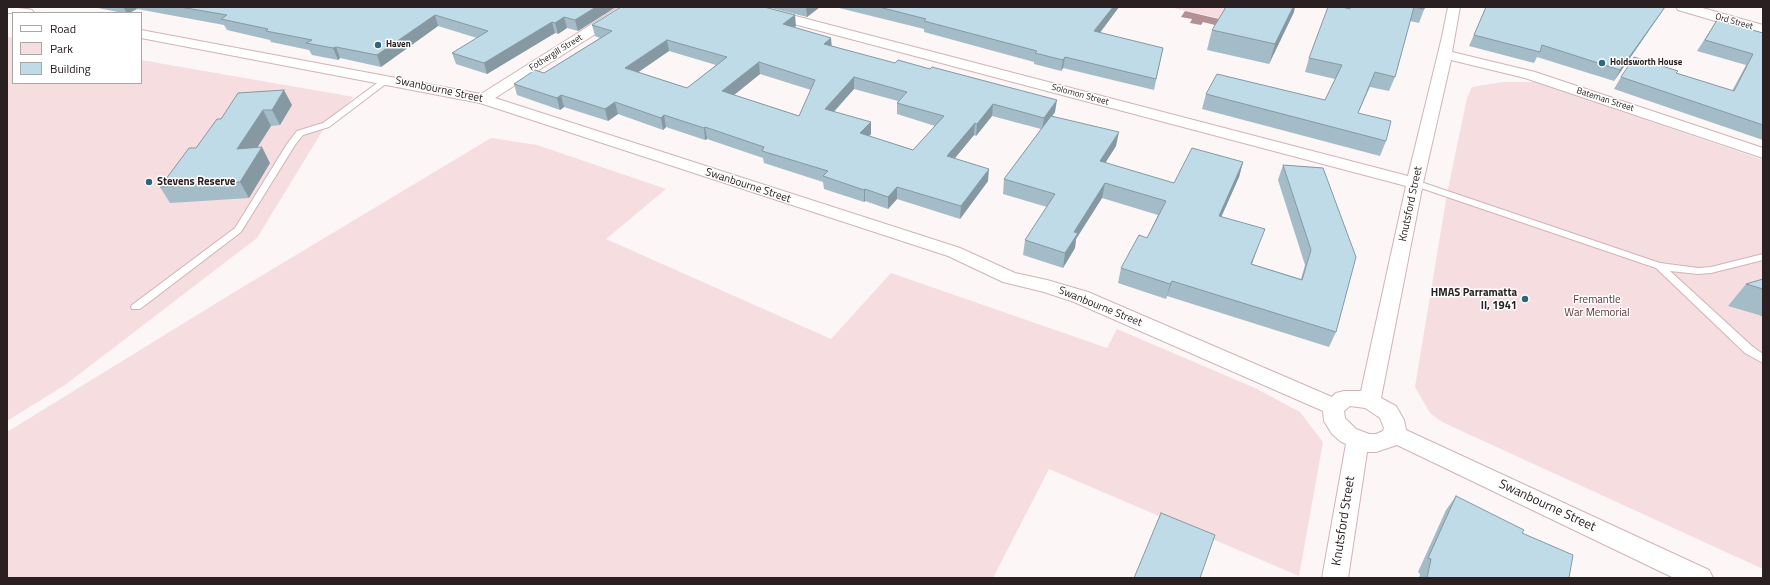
<!DOCTYPE html>
<html>
<head>
<meta charset="utf-8">
<style>
	body { margin:0 }
	#map { position:relative; width:1770px; height:585px; overflow:hidden; background:#fcf6f6; font-family:"Titillium Web",sans-serif }
	canvas { display:block }
	.frame { position:absolute; inset:0; border:8px solid #2b2021; pointer-events:none }
	.legend { position:absolute; left:12px; top:12px; width:130px; height:72px; box-sizing:border-box; background:#fff; border:1px solid #aaa6a6; margin:0; padding:5px 7px; list-style:none; font-size:12px; color:#2b2021 }
	.legend li { display:flex; align-items:center; gap:8px; height:20px }
	.legend b { width:20px; border:1px solid #aaa6a6 }
</style>
</head>
<body>
<div id="map">
<canvas width="1770" height="585"></canvas>
<div class="frame"></div>
<ul class="legend">
<li><b style="height:5px;background:#fff"></b>Road</li>
<li><b style="height:11px;background:#f6dddf"></b>Park</li>
<li><b style="height:11px;background:#bfdbe7"></b>Building</li>
</ul>
</div>
<script>
const context = document.querySelector('canvas').getContext('2d');
context.lineJoin = 'round';
function fillPath(path, color) { context.fillStyle = color; context.fill(path, 'evenodd'); }
const shape = rows => new Path2D(rows.map(r => 'M' + r).join(''));
function trace(path, color, width, dash) { context.strokeStyle = color; context.lineWidth = width; context.lineCap = dash ? 'butt' : 'round'; context.setLineDash(dash || []); context.stroke(path); }
function drawText(font, color, halo, rows, align = 'center') {
  context.font = font + ' "Titillium Web",sans-serif'; context.lineWidth = 3; context.setLineDash([]); context.textBaseline = 'middle'; context.strokeStyle = halo; context.fillStyle = color; for (const [text, x, y, turn = 0] of rows) {
    context.save(); context.translate(x, y); context.rotate((+turn || 0) * Math.PI / 180); context.textAlign = isNaN(turn) ? turn : align; if (halo) context.strokeText(text, 0, 0); context.fillText(text, 0, 0); context.restore();
  }
}
fillPath(shape([
	[1169,7,1246,7,1240,23],
	[7,37,13,38,13,83,141,83,141,60,354,97,326,125,257,238,65,385,7,421],
	[1503,82,1535,82,1763,160,1763,569,1442,422,1430,413,1415,387,1447,194,1467,98,1472,87],
	[491,138,537,145,666,189,606,239,831,339,891,273,1107,348,1117,329,1255,388,1300,412,1323,442,1299,576,1049,469,993,578,7,578,7,432,236,291]
]), '#f6dddf');
fillPath(shape([
	[1185,11,1219,19,1215,25,1203,22,1201,25,1190,23,1192,19,1181,17]
]), '#b39093');
const service = shape([
	[384,78,387,78,391,80,329,127,303,135,295,145,241,232,140,309,132,309,131,307,132,305,235,228,287,144,297,131,323,123,384,78],
	[1415,180,1660,263,1698,268,1711,267,1763,254,1763,260,1711,273,1698,274,1670,271,1753,347,1763,354,1763,363,1745,353,1656,268,1412,185,1411,183,1412,181,1415,180]
]);
const minor = shape([
	[7,7,27,9,32,10,34,13,7,13,7,7],
	[619,7,634,7,633,10,495,98,960,248,1015,273,1047,280,1088,292,1332,397,1336,393,1344,391,1361,391,1406,186,741,10,740,7,761,7,1408,176,1442,37,1448,7,1460,7,1452,52,1535,72,1763,148,1763,158,1525,78,1451,60,1423,183,1381,398,1396,406,1404,420,1406,430,1709,570,1713,578,1674,578,1397,445,1376,452,1367,452,1348,578,1322,578,1346,444,1340,441,1332,434,1324,421,1323,411,1074,302,1044,292,1003,282,948,256,480,103,141,38,141,30,481,94,619,7],
	[1350,406,1365,408,1380,418,1384,428,1383,431,1376,434,1369,434,1356,429,1345,418,1344,411,1350,406]
]);
const primary = shape([
	[1676,7,1699,7,1763,25,1763,35,1678,10,1676,7]
]);
trace(service, '#d1b3b6', 2);
trace(minor, '#d1b3b6', 2);
trace(primary, '#d1b3b6', 2);
fillPath(service, '#fff');
fillPath(minor, '#fff');
fillPath(primary, '#fff');
fillPath(shape([
	[93,7,616,7,578,31,567,28,558,34,555,33,487,74,456,64,452,53,477,38,438,26,381,67,340,58,338,60,312,55,309,50,271,42,270,40,227,30,224,25,137,9,129,13,123,13],
	[767,7,820,7,807,17],
	[835,7,1119,7,1100,33,1163,48,1154,90,1063,68,1061,71,1034,64,1034,62,924,32,924,29],
	[1425,7,1419,23,1410,21,1395,77,1389,91,1370,87,1358,113,1386,141,1380,156,1202,109,1206,94,1325,100,1335,79,1305,72,1309,58,1350,9],
	[1486,7,1665,7,1659,16,1614,81,1537,57,1534,63,1469,46],
	[1294,12,1269,64,1207,50,1212,30],
	[1717,20,1763,33,1763,140,1614,89,1621,77,1676,73,1732,91,1746,65,1697,51],
	[592,25,796,26,794,27,832,46,1055,112,1052,116,1116,146,1105,163,1174,183,1243,162,1239,177,1221,217,1259,244,1252,264,1301,279,1305,265,1278,180,1283,165,1323,168,1336,332,1329,347,1167,296,1166,299,1118,283,1121,268,1147,238,1158,215,1102,198,1076,239,1075,248,1063,268,1023,255,1025,240,1047,207,1003,194,1004,179,1041,129,992,116,976,136,974,135,954,159,988,181,960,219,897,199,888,209,865,201,864,202,824,189,823,182,764,163,763,158,707,139,705,140,666,127,663,130,618,114,608,121,564,107,560,110,517,95,514,84,544,73,600,38,595,36],
	[669,51,716,65,687,88,638,72],
	[760,74,811,90,799,116,734,95],
	[854,89,898,101,897,103,897,114,935,126,913,150,869,136,871,134,871,122,834,112],
	[292,105,280,125,271,126,257,148,270,163,249,198,170,203,160,187,196,148,221,119],
	[1763,279,1763,317,1759,315,1728,306,1746,284],
	[1456,496,1522,533,1569,578,1419,578,1420,574,1418,572,1446,510]
]), '#a4bcc7');
fillPath(shape([
	[123,7,135,7,137,9,129,13,127,13],
	[596,7,616,7,578,31,575,20],
	[806,7,820,7,807,17],
	[1113,7,1119,7,1092,43,1094,31],
	[1293,7,1295,7,1294,12,1269,64,1275,44],
	[1665,7,1659,16,1614,81,1620,70],
	[435,15,438,26,381,67,377,55],
	[795,15,796,26,784,35,783,24],
	[564,17,567,28,558,34,555,23],
	[552,22,555,33,487,74,484,63],
	[831,38,832,49,824,44],
	[667,40,669,51,627,80,625,68],
	[336,47,340,58,338,60,333,48],
	[1065,57,1063,68,1061,71,1063,60],
	[759,62,760,74,724,103,722,91],
	[854,77,854,89,825,121,825,109],
	[284,90,292,105,280,125,272,110],
	[561,95,564,107,560,110,557,98],
	[1057,100,1055,112,1042,130,1044,118],
	[615,102,618,114,608,121,605,109],
	[993,104,992,116,976,136,977,124],
	[263,110,271,126,246,165,237,149],
	[664,115,666,127,663,130,661,118],
	[871,122,871,134,861,145,860,133],
	[975,123,974,135,946,169,947,156],
	[705,127,707,139,705,140,704,128],
	[1119,132,1116,146,1097,176,1100,161],
	[262,147,270,163,249,198,240,182],
	[1243,162,1239,177,1215,231,1219,216],
	[989,169,988,181,960,219,961,206],
	[1105,183,1102,198,1076,239,1075,248,1063,268,1065,253,1074,232],
	[897,187,897,199,888,209,888,197],
	[865,189,865,201,864,202,864,190],
	[1265,229,1259,244,1246,279,1251,264],
	[1172,281,1166,299,1170,284]
]), '#8699a2');
const building = shape([
	[180,7,596,7,575,20,564,17,555,23,552,22,484,63,452,53,488,31,435,15,377,55,336,47,333,48,306,43,312,40,266,31,268,29,221,19,227,15,180,7],
	[621,7,764,7,795,15,783,24,831,38,824,44,895,63,898,60,930,69,932,67,1057,100,1044,118,993,104,977,124,975,123,947,156,989,169,961,206,897,187,888,197,865,189,864,190,823,176,828,171,762,151,764,147,705,127,704,128,664,115,661,118,615,102,605,109,561,95,557,98,514,84,535,70,544,73,612,31,592,25,621,7],
	[667,40,727,57,687,88,625,68,667,40],
	[759,62,815,80,799,116,722,91,759,62],
	[854,77,907,92,897,103,944,116,913,150,860,133,871,122,825,109,854,77],
	[879,7,1113,7,1094,31,1163,48,1156,79,1065,57,1063,60,1035,53,1037,51,924,21,926,19,879,7],
	[1226,7,1293,7,1275,44,1212,30,1226,7],
	[1328,7,1342,7,1350,9,1350,7,1425,7,1424,9,1414,7,1395,77,1375,72,1358,113,1391,121,1386,141,1206,94,1217,74,1325,100,1342,65,1309,58,1328,7],
	[1486,7,1665,7,1620,70,1542,45,1540,52,1474,35,1486,7],
	[1717,20,1763,33,1763,125,1621,77,1634,57,1678,71,1676,73,1734,91,1753,54,1705,40,1717,20],
	[284,90,272,110,263,110,237,149,262,147,240,182,160,187,189,148,196,148,217,119,221,119,238,93,284,90],
	[1051,116,1119,132,1100,161,1174,183,1192,148,1243,162,1219,216,1265,229,1251,264,1302,280,1311,250,1283,165,1323,168,1356,257,1336,332,1172,281,1170,284,1121,268,1139,235,1147,238,1166,201,1105,183,1074,232,1078,233,1065,253,1025,240,1055,194,1004,179,1051,116],
	[1763,279,1763,289,1746,284,1763,279],
	[1456,496,1524,530,1522,533,1573,555,1569,578,1427,578,1431,559,1428,558,1456,496],
	[1161,513,1215,535,1200,578,1134,578,1161,513]
]);
fillPath(building, '#bfdbe7');
trace(building, '#8699a2', 1);
for (const [x, y, r, color] of [
	[378,45,4,"#2c677f"],
	[1602,63,4,"#2c677f"],
	[149,182,4,"#2c677f"],
	[1525,299,4,"#2c677f"]
]) { const dot = new Path2D(); dot.arc(x, y, r, 0, 2 * Math.PI); context.fillStyle = color; context.fill(dot); trace(dot, '#fff', 1.5); }
drawText('9px', '#2b2021', '#fff', [
	["Ord Street",1734,22,16],
	["Fothergill Street",556,53,-32],
	["Solomon Street",1080,95,15],
	["Bateman Street",1605,100,18]
]);
drawText('bold 9px', '#2b2021', '#fff', [
	["Haven",386,45],
	["Holdsworth House",1610,63]
], 'left');
drawText('11px', '#2b2021', '#fff', [
	["Swanbourne Street",439,90,12],
	["Swanbourne Street",748,186,18],
	["Knutsford Street",1411,204,-78],
	["Swanbourne Street",1100,307,22]
]);
drawText('bold 11px', '#2b2021', '#fff', [
	["Stevens Reserve",157,182],
	["HMAS Parramatta",1517,293,"right"],
	["II, 1941",1517,306,"right"]
], 'left');
drawText('11px', '#602e35', '#fff', [
	["Fremantle",1597,300],
	["War Memorial",1597,313]
]);
drawText('13px', '#2b2021', '#fff', [
	["Swanbourne Street",1547,506,25],
	["Knutsford Street",1344,521,-81]
]);
</script>
</body>
</html>
